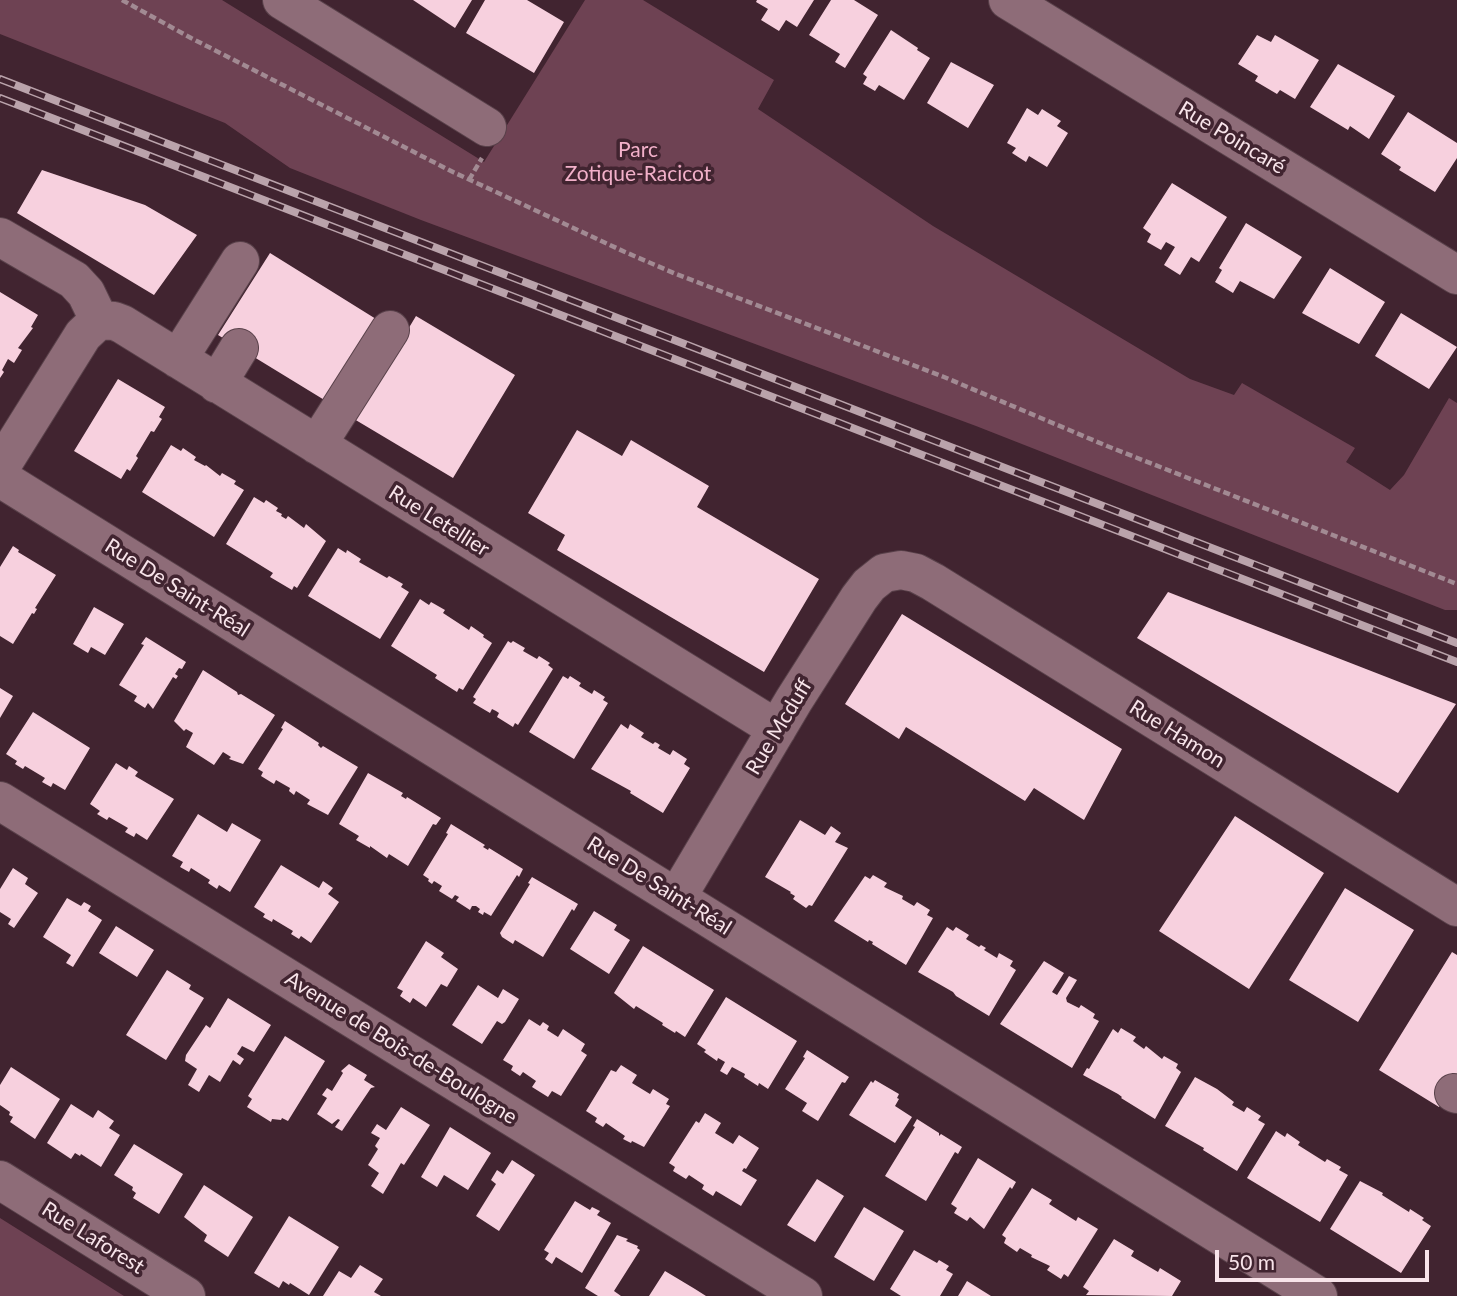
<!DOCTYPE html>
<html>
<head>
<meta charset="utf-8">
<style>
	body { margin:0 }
	#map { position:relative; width:1457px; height:1296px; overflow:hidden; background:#412430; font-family:Lato,sans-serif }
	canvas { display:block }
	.scale { position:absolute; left:1215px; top:1250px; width:214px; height:32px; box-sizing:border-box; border:4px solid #f8e4ea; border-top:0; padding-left:9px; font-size:21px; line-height:24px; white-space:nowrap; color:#f8e4ea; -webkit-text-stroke:5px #412430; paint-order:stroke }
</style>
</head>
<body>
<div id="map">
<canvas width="1457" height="1296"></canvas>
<div class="scale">50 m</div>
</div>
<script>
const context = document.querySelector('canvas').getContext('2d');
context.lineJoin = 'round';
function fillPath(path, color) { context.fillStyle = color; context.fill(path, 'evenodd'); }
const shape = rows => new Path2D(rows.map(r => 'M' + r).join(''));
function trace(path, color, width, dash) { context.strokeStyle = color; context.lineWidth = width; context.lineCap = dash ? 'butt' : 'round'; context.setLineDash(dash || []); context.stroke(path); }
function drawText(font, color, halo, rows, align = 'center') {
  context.font = font + ' Lato,sans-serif'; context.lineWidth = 7; context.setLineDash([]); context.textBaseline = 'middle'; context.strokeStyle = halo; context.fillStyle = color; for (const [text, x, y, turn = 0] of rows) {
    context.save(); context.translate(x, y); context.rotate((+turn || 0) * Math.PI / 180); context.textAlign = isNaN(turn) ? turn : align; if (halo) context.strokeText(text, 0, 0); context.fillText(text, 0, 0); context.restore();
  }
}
fillPath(shape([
	[0,0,222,0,484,162,585,0,643,0,774,80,758,109,933,226,1190,379,1234,395,1242,383,1355,448,1346,462,1390,490,1404,475,1449,398,1457,403,1457,610,1445,610,976,426,421,220,290,168,225,123,0,34],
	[0,1218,124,1296,0,1296]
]), '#6e4253');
fillPath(shape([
	[413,0,472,0,455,28],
	[485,0,527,0,564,22,534,73,466,33],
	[757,0,814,0,797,27,786,20,779,31,761,20,768,9,756,2],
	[831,0,854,0,878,15,845,68,835,62,840,54,809,35],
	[891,30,918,48,917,50,930,58,904,100,879,85,875,91,863,84,867,77,863,74],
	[1257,35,1271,42,1275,35,1319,60,1295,99,1280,90,1277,94,1255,81,1258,76,1238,64],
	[951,62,994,85,968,128,927,103],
	[1338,64,1395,96,1369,139,1350,126,1348,130,1310,107],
	[1027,108,1038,115,1042,109,1061,121,1057,126,1068,133,1047,167,1029,156,1026,162,1012,153,1016,148,1007,143],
	[1408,112,1457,143,1457,158,1435,192,1399,170,1401,167,1381,154],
	[42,170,145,205,197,235,154,295,17,213],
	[1172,183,1227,217,1199,262,1191,257,1180,275,1164,265,1175,247,1166,242,1161,250,1147,242,1151,234,1143,228],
	[1246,223,1302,257,1274,299,1240,281,1233,293,1215,282,1222,270,1219,268],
	[270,253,376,319,326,401,218,335],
	[1330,268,1385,302,1359,344,1302,313],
	[0,292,38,315,31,327,33,328,18,348,22,350,14,363,8,359,2,370,4,372,0,378],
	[1401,313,1457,347,1429,389,1375,356],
	[416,316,515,375,453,478,354,419],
	[118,379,165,407,159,417,162,419,154,432,151,431,136,456,138,458,130,471,127,469,121,479,74,451],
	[577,430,622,456,631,440,709,486,697,507,819,579,764,672,557,550,565,535,528,513],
	[171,445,181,451,183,448,196,457,194,460,205,466,206,465,220,476,222,473,236,481,234,484,244,490,214,537,142,492],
	[254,497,264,503,266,500,278,508,276,511,282,514,281,516,286,519,288,516,304,528,306,524,326,541,297,588,294,586,292,590,270,577,273,573,226,544],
	[13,546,19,550,18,552,56,575,35,608,37,609,34,614,32,613,13,644,0,636,0,567],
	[338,548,346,553,347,550,361,559,359,562,387,578,389,576,403,584,401,587,409,592,380,639,308,596],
	[1168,592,1456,704,1398,793,1137,638],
	[420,599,429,605,431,602,445,610,443,613,469,630,471,626,484,635,483,637,492,643,463,690,459,688,457,692,435,678,437,675,391,646],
	[94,607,124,624,105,655,91,647,88,653,73,644],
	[902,614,1122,749,1084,820,1034,788,1025,801,906,727,899,739,845,704],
	[146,637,186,662,182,669,179,668,175,674,178,676,176,679,173,677,153,709,148,703,145,708,134,701,137,696,119,685,144,645,141,644],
	[508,641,511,643,513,641,525,648,523,651,537,659,539,656,550,663,548,665,553,669,518,725,515,723,513,727,497,717,499,713,496,711,492,709,490,713,473,703,476,699,473,697],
	[203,670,237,692,238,695,241,694,275,715,243,764,229,759,231,757,223,752,214,765,186,747,193,733,186,729,184,731,174,721],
	[563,676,568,679,570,676,581,683,579,686,592,694,594,690,605,697,603,700,608,703,574,759,529,732],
	[0,688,13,696,0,718],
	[33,712,90,748,65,790,53,783,51,787,42,782,45,778,25,766,23,769,15,764,17,761,6,754],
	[285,721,319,743,318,745,321,748,323,746,358,767,328,815,307,804,310,800,296,791,294,795,289,791,290,788,276,780,274,784,261,776,263,772,258,769,283,729,281,728],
	[621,724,628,729,630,724,644,733,641,737,653,744,655,742,657,743,660,745,658,748,670,755,673,750,687,759,684,764,690,768,663,813,630,793,631,791,591,769],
	[116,763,127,770,129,766,138,772,135,776,174,799,147,840,136,833,134,837,125,832,128,828,109,817,107,820,97,814,100,811,90,804],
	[368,773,403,793,401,796,406,799,407,797,441,818,436,825,433,824,408,866,389,854,387,858,370,846,370,848,356,840,359,836,339,824],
	[198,814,227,832,232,823,261,840,230,892,219,885,217,889,208,883,210,880,191,868,189,872,180,867,183,862,172,856],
	[1235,816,1324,873,1249,989,1159,931],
	[800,820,825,835,831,826,841,833,835,842,848,848,812,906,809,905,806,908,793,899,795,896,790,893,791,892,765,877],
	[451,824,485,845,483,847,488,850,489,848,523,869,519,877,517,875,491,916,484,912,483,915,478,912,480,909,476,906,472,906,470,910,456,901,459,897,455,895,452,899,439,891,442,886,434,881,432,884,428,881,429,879,423,875,448,834,446,833],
	[281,865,319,888,323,881,333,888,328,894,339,902,311,943,301,936,299,939,291,934,293,931,273,919,272,922,263,917,265,914,254,907],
	[13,868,28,878,25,884,38,893,14,928,8,924,11,919,0,912,0,889],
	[873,875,887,883,884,887,903,896,902,899,914,906,917,902,930,910,927,915,933,918,906,965,872,944,873,942,869,940,868,942,834,921,865,876,870,879],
	[532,877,578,904,574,911,572,909,543,957,515,940,513,944,502,937,500,933,530,884,528,883],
	[1345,888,1414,930,1358,1022,1289,980],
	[67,898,81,906,84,902,91,906,88,911,102,920,73,967,66,963,71,955,43,937],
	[594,911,617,925,614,930,630,940,609,974,570,949],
	[116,926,154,950,137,977,99,953],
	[947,927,953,931,956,927,969,935,966,939,979,947,981,945,986,948,984,950,997,958,999,953,1013,961,1010,966,1016,970,989,1016,956,996,953,992,918,972],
	[426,941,444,953,441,957,458,969,447,987,441,984,426,1007,413,998,410,1003,400,996,403,991,397,988],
	[643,946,714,990,685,1037,676,1031,675,1033,662,1025,663,1023,636,1006,634,1009,614,993],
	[1452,952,1457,955,1457,1078,1439,1107,1379,1070],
	[1044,961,1064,973,1052,992,1057,995,1069,976,1077,980,1066,998,1067,1002,1079,1008,1081,1005,1095,1014,1093,1018,1099,1021,1072,1068,1000,1024],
	[167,970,191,985,189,989,204,998,166,1060,126,1035],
	[478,985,498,998,503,989,519,999,505,1022,502,1024,497,1021,482,1044,452,1025],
	[726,997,797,1041,768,1089,759,1083,758,1086,744,1077,745,1074,732,1067,727,1075,720,1071,725,1062,718,1058,717,1061,704,1052,706,1050,697,1044],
	[228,998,271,1025,254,1052,242,1046,237,1054,244,1059,240,1065,233,1060,220,1082,209,1075,199,1092,188,1085,197,1069,185,1061,186,1055,206,1025,210,1028],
	[529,1019,540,1026,543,1022,549,1026,547,1030,558,1037,563,1029,585,1044,581,1051,587,1055,561,1096,552,1091,548,1097,532,1087,536,1081,523,1072,520,1076,511,1070,513,1066,503,1060],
	[1121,1028,1136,1037,1133,1041,1144,1049,1146,1046,1162,1059,1164,1056,1178,1064,1176,1068,1181,1072,1155,1119,1121,1098,1122,1097,1118,1094,1083,1075,1087,1068,1089,1069,1113,1029,1118,1033],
	[285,1036,325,1061,288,1121,282,1118,281,1120,272,1119,271,1122,247,1107,252,1099,248,1096],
	[807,1050,849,1077,845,1083,842,1082,818,1121,802,1111,807,1103,785,1089,805,1058,803,1057],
	[349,1064,367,1075,364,1080,375,1087,371,1088,342,1131,335,1127,340,1120,338,1119,332,1124,317,1114,327,1098,322,1095,327,1088,332,1091,343,1073,341,1071],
	[621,1065,637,1075,632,1083,650,1094,653,1089,669,1099,666,1104,670,1106,644,1147,632,1141,631,1143,623,1139,625,1136,606,1123,603,1127,595,1122,597,1118,586,1111,611,1070,616,1072],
	[11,1067,60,1099,35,1139,10,1122,13,1117,9,1115,10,1112,0,1105,0,1085],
	[1195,1077,1217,1089,1234,1102,1232,1105,1244,1112,1247,1107,1261,1116,1258,1120,1265,1124,1237,1171,1203,1150,1204,1148,1165,1126],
	[875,1080,899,1094,897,1098,899,1099,895,1106,912,1117,895,1143,849,1115,871,1081,873,1083],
	[71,1104,93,1118,98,1110,114,1121,109,1128,120,1135,101,1167,81,1154,80,1156,75,1153,71,1159,47,1143],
	[401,1107,430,1125,404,1165,401,1163,383,1194,371,1186,379,1173,368,1165,378,1149,375,1146,380,1138,371,1133,377,1124,386,1130],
	[705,1113,721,1123,715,1133,733,1144,739,1135,759,1148,746,1169,744,1168,742,1171,757,1180,741,1206,716,1191,713,1196,702,1189,704,1185,689,1175,686,1179,673,1171,675,1167,669,1163,696,1121,699,1123],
	[917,1119,939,1133,939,1136,941,1134,962,1147,958,1154,955,1152,926,1201,885,1176,915,1127,913,1126],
	[450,1127,491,1153,468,1190,444,1175,437,1187,421,1177],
	[1276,1131,1285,1137,1287,1133,1300,1142,1298,1145,1325,1162,1327,1159,1341,1167,1339,1170,1348,1175,1320,1222,1247,1178],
	[134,1144,183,1174,159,1214,133,1198,136,1193,132,1190,133,1187,114,1175],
	[978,1158,1016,1182,1012,1189,1010,1187,984,1229,970,1217,967,1221,954,1213,957,1208,951,1204],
	[512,1160,535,1175,499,1231,476,1216,496,1184,491,1180,497,1170,503,1174],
	[817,1179,844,1196,815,1242,787,1225],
	[1360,1181,1383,1193,1382,1195,1409,1212,1410,1209,1424,1218,1422,1220,1431,1226,1401,1273,1330,1229],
	[204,1185,253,1217,228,1257,204,1241,207,1235,184,1217],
	[1032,1188,1052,1200,1049,1204,1076,1221,1078,1217,1098,1229,1068,1277,1064,1274,1061,1279,1047,1270,1050,1266,1031,1257,1032,1255,1020,1248,1017,1252,1004,1243,1006,1238,1002,1235],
	[575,1201,590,1210,592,1207,600,1211,597,1215,611,1223,582,1273,556,1257,552,1264,545,1259,549,1253,544,1250],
	[864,1207,904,1231,874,1281,834,1257],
	[289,1216,339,1247,309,1295,290,1283,289,1285,283,1281,279,1288,254,1273],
	[617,1235,628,1239,626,1241,638,1246,637,1248,640,1250,614,1291,621,1296,598,1296,585,1288],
	[1114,1239,1134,1251,1131,1256,1158,1272,1160,1268,1181,1281,1172,1296,1086,1295,1089,1291,1083,1287],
	[914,1250,937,1263,939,1260,949,1266,946,1270,953,1274,940,1296,901,1296,890,1289],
	[360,1265,383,1279,374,1292,381,1296,323,1296,339,1271,351,1278],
	[665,1271,695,1289,706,1296,649,1296],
	[967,1281,991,1296,958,1296]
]), '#f7d0de');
const minor = shape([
	[282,0,487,127],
	[1008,0,1457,275],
	[0,237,74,280,86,293,99,320],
	[99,320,114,321,122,324,777,729],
	[178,359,240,261],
	[217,384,239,348],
	[317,445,390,330],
	[0,468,83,335,99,320],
	[0,478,1318,1296],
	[0,801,803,1296],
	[677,897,794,700,859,598,869,585,884,573,901,570,916,573,933,582,1457,907],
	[1454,1093,1457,1094],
	[0,1180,186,1296]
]);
trace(minor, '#59414a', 40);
trace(shape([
	[122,0,191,38,453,172,625,252,676,274,944,377,1107,446,1457,584],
	[469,180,482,158]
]), '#a28a93', 4.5, [7, 3.5]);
trace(minor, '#8e6c78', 38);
const rail = shape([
	[0,79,1457,643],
	[0,98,1457,662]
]);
trace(rail, '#baa3ab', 8);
trace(rail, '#412430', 5, [16]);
drawText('21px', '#f8e4ea', '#412430', [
	["Rue Poincaré",1232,138,31],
	["Rue Letellier",439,521,32],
	["Rue De Saint-Réal",177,588,32],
	["Rue Mcduff",779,727,-59],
	["Rue Hamon",1177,734,32],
	["Rue De Saint-Réal",659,886,32],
	["Avenue de Bois-de-Boulogne",401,1048,32],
	["Rue Laforest",93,1238,32]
]);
drawText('21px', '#f2b0c9', '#412430', [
	["Parc",638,150],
	["Zotique-Racicot",638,174]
]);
</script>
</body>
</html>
